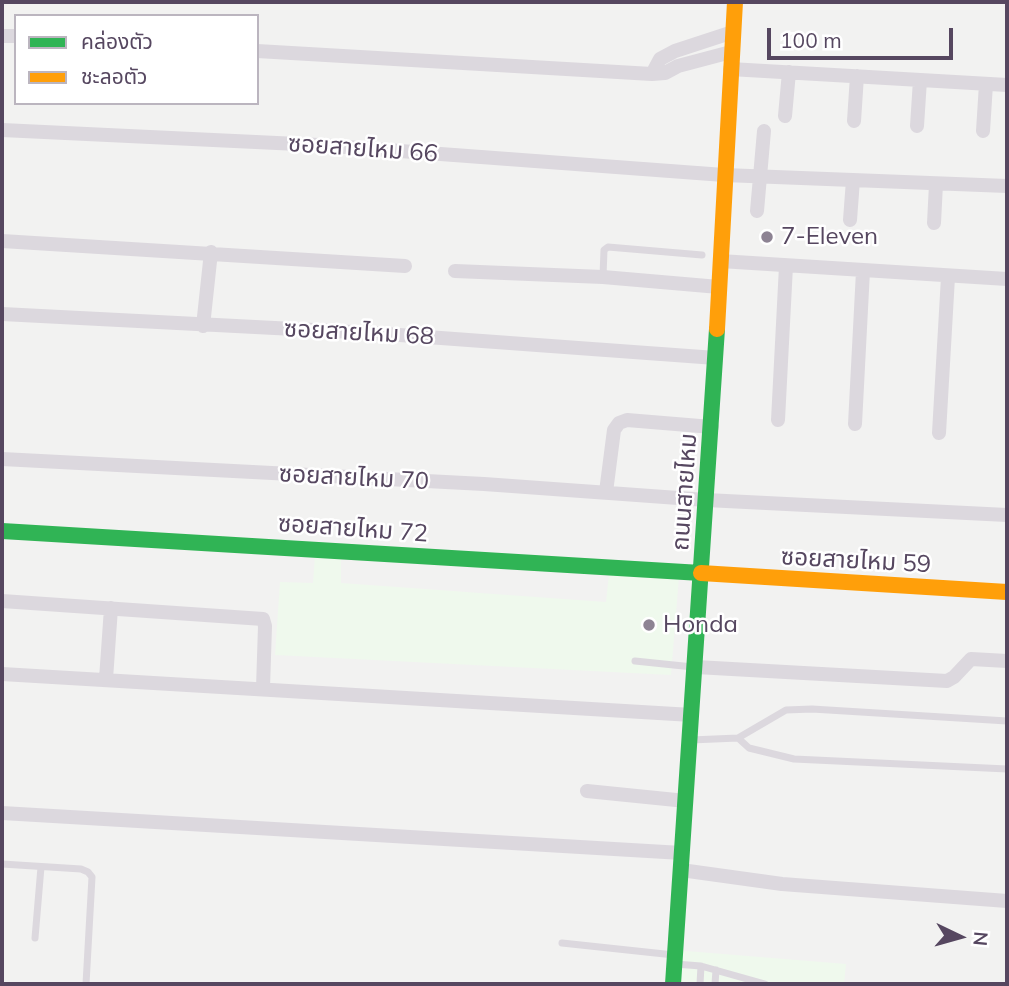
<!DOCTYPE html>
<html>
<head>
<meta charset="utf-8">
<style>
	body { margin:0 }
	#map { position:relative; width:1009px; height:986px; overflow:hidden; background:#f2f2f1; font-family:Mulish,"Noto Sans Thai",sans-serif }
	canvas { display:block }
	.frame { position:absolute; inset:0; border:4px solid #564760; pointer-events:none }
	.legend { position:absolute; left:14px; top:14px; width:245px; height:91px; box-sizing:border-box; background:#fff; border:2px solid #bbb5bf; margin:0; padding:9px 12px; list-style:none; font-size:21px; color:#564760 }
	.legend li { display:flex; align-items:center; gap:14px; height:35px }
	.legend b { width:35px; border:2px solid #bbb5bf }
	.north { position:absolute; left:925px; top:902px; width:70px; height:70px; -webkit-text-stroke:5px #fff; paint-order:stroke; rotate:95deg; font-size:19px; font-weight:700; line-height:28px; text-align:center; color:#564760 }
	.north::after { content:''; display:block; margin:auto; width:24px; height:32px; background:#564760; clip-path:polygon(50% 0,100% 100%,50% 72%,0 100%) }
	.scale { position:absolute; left:767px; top:28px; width:186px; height:32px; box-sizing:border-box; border:4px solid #564760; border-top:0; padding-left:9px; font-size:21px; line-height:24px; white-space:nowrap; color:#564760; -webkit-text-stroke:5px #fff; paint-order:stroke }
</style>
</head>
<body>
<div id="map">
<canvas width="1009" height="986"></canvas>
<div class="frame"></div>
<ul class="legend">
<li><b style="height:9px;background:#30b455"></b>คล่องตัว</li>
<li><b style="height:9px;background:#ff9f0a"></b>ชะลอตัว</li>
</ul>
<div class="north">N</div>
<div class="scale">100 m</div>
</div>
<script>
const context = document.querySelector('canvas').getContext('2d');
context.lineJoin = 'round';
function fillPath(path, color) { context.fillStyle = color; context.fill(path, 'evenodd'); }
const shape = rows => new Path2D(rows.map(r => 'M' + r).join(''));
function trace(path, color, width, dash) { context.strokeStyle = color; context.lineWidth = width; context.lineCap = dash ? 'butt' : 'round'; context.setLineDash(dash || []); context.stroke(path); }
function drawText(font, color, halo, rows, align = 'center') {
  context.font = font + ' Mulish,"Noto Sans Thai",sans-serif'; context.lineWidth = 5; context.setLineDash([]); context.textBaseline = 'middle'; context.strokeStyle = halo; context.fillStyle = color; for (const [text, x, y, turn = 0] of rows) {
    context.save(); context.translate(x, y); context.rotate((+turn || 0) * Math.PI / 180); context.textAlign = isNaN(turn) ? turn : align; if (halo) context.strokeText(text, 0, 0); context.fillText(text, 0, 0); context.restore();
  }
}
fillPath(shape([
	[315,555,341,556,341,583,606,602,609,574,679,577,671,675,275,655,280,582,313,583],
	[674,950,846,964,844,984,671,984]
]), '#eff9ed');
trace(shape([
	[603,276,604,250,608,247,702,255],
	[635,661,693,667],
	[738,738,786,710,812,709,1007,721],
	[691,740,738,738,749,748,794,759,1007,769],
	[2,864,81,869,88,872,92,877,86,984],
	[35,938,41,867],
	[562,943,674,955],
	[675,964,701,966,765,984],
	[700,984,701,966],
	[715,984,716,970]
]), '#dcd8de', 7);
trace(shape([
	[2,36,16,36],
	[257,51,652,74,665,73,678,66,731,52],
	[730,69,1007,85],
	[652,74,660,59,675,51,733,32],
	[785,116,789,72],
	[854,121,857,76],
	[917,126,920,80],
	[2,130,319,145,724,175,1007,186],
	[983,131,986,84],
	[757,211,764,131],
	[850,220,853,180],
	[934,223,936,184],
	[2,241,405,266],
	[720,261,1007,279],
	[455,271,603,277,719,287],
	[2,314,372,333,716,358],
	[203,326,211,252],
	[778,420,786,266],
	[855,424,863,271],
	[939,433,948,277],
	[2,459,484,484,706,500,1007,515],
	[606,492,614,430,619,423,627,420,712,427],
	[2,601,263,619,265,626,263,688],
	[696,667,947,681,954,677,971,659,1007,661],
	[2,674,692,715],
	[106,679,111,608],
	[587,791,686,801],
	[2,813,682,853],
	[681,870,782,884,1007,901]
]), '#dcd8de', 14);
trace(shape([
	[2,531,701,573],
	[673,984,717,329]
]), '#30b455', 16);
trace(shape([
	[717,329,735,2],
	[701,573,1007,592]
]), '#ff9f0a', 16);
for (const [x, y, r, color] of [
	[767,237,7,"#8d8393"],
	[649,625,7,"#8d8393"]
]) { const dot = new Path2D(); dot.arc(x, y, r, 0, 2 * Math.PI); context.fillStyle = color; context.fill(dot); trace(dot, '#fff', 2.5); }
drawText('24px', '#564760', '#fff', [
	["ซอยสายไหม 66",363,149,4],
	["ซอยสายไหม 68",359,333,3],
	["ซอยสายไหม 70",354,478,3],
	["ถนนสายไหม",685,492,-86],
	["ซอยสายไหม 72",353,529,4],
	["ซอยสายไหม 59",856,561,3]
]);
drawText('24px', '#564760', '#fff', [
	["7-Eleven",781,237],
	["Honda",663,625]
], 'left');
</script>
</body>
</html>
